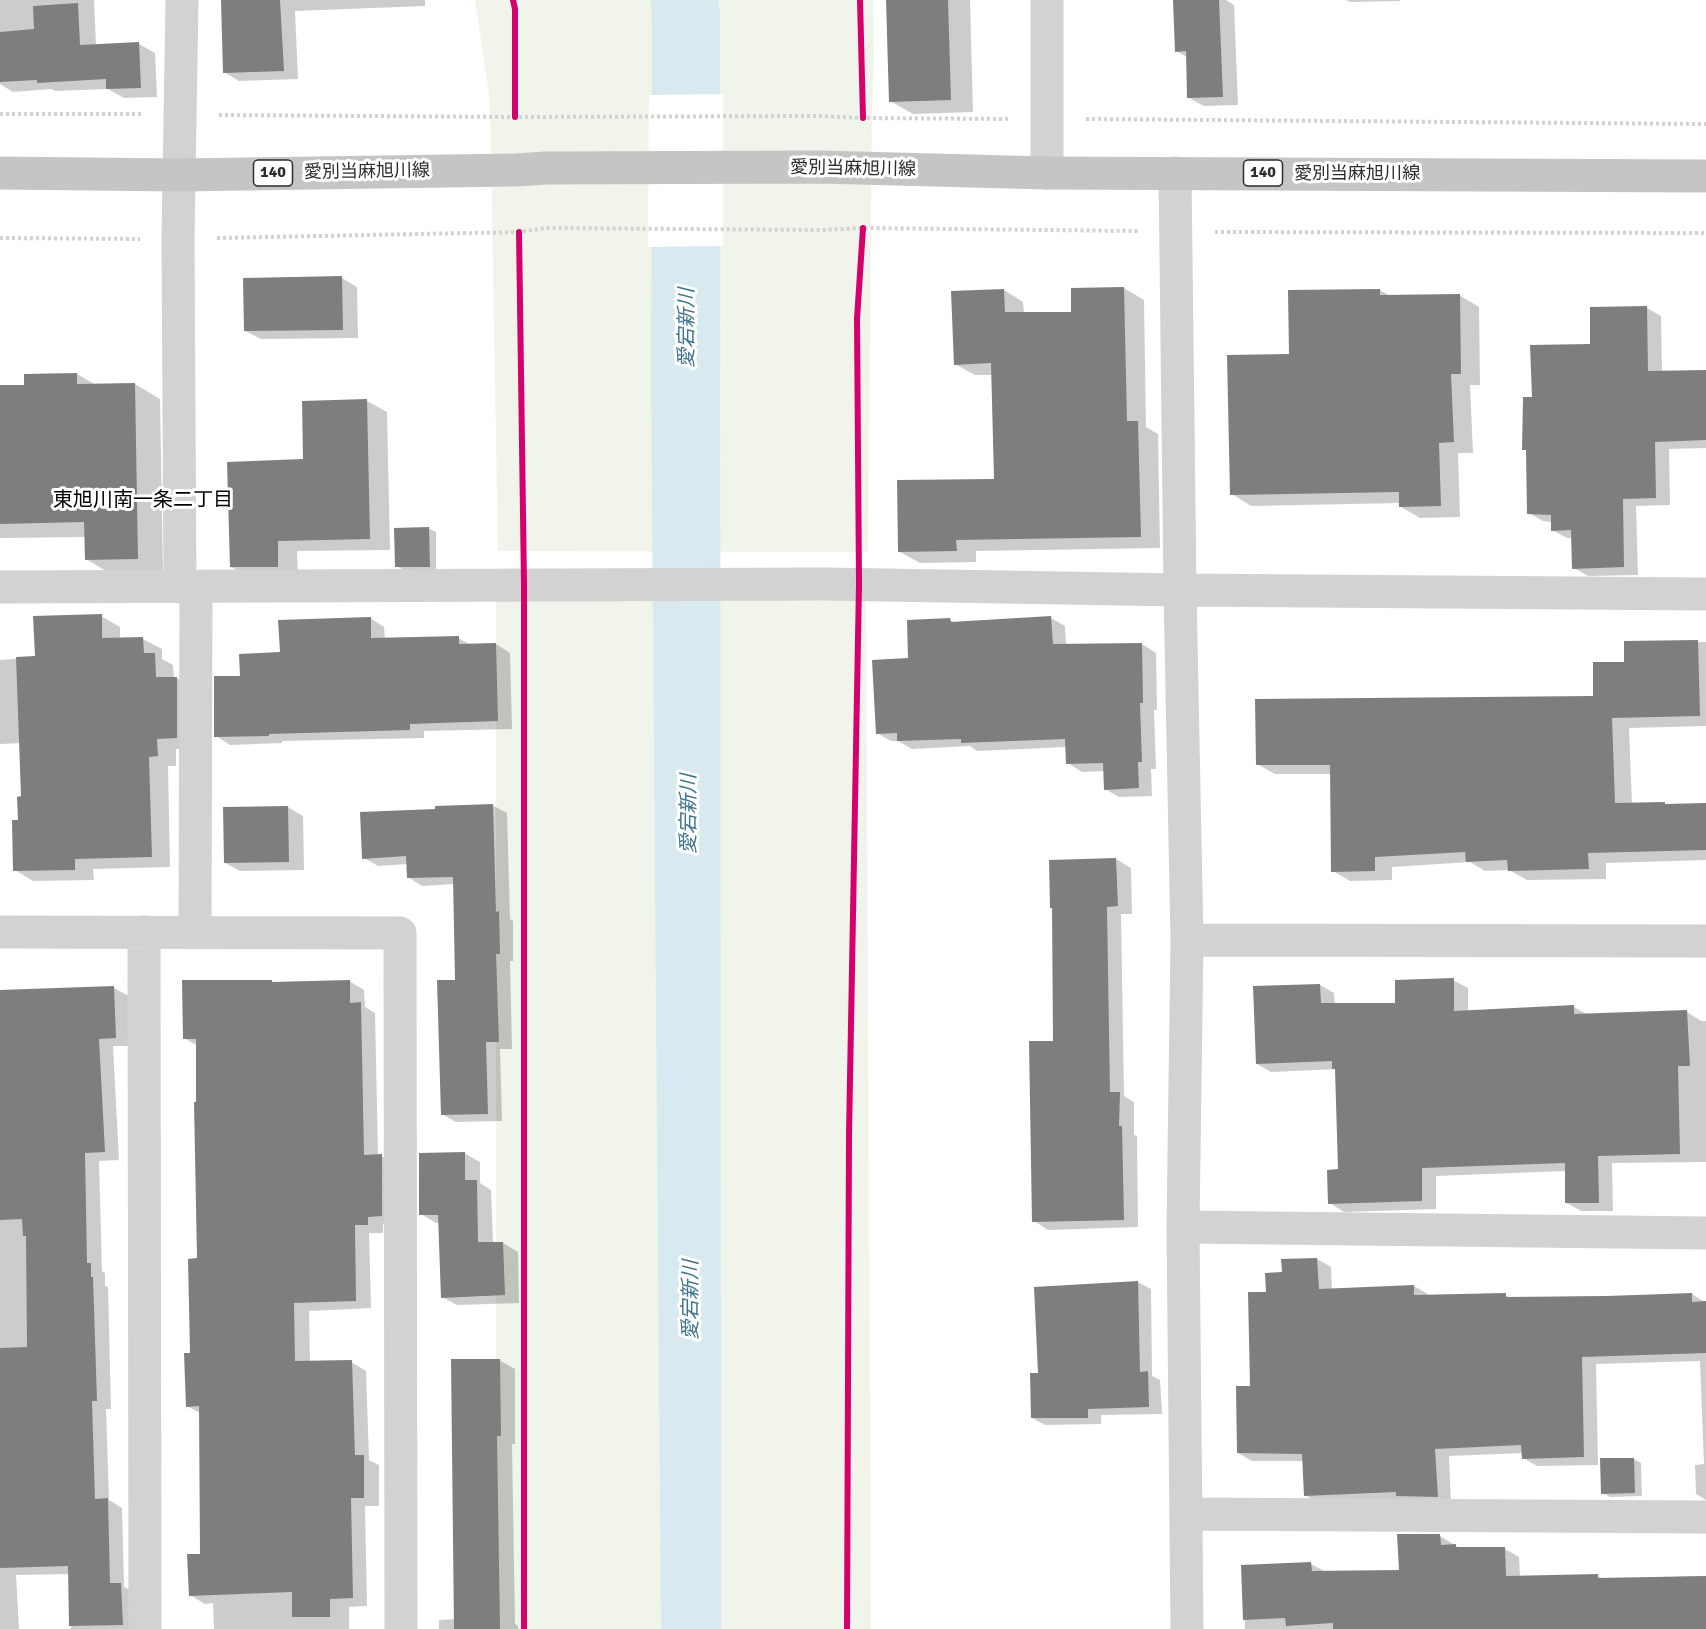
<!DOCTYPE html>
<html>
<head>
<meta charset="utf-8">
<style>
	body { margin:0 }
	canvas { display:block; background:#fff }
</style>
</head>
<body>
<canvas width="1706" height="1629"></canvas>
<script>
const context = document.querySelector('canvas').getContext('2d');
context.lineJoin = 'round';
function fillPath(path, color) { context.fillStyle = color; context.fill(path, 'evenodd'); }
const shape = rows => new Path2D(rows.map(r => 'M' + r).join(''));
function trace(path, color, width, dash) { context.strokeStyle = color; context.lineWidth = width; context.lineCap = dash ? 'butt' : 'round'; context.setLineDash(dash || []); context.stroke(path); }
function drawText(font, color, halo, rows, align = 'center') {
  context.font = font + ' Signika,"Noto Sans JP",sans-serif'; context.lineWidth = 6; context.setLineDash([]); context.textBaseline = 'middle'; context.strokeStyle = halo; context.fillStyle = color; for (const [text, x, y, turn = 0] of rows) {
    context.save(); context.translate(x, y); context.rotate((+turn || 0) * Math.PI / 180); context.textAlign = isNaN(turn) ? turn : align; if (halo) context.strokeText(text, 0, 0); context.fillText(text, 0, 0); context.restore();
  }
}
fillPath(shape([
	[475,0,873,0,874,58,872,109,868,552,498,551,490,101],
	[866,592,871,1629,496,1629,496,598]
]), '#f1f4eb');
fillPath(shape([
	[651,0,718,0,720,14,721,1629,661,1629,651,383,652,33]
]), '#d8e9f0');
fillPath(shape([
	[723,94,723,246,648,247,649,95]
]), '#fff');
fillPath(shape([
	[0,0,94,0,96,46,139,44,155,53,157,97,124,98,108,89,55,91,51,89,13,92,0,84],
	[222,0,425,0,425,6,295,11,298,79,239,81,224,72],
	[887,0,970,0,973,112,913,114,890,101],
	[1175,0,1226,0,1234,5,1238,105,1204,106,1189,98,1187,57,1176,51],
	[1346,0,1400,0,1400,1,1350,2],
	[342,278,357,287,358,338,261,339,245,331],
	[1124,288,1144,300,1146,427,1158,434,1160,548,976,551,976,562,920,563,900,552,996,481,993,375,975,375,955,364,1004,290,1023,302,1024,313,1073,313],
	[1380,290,1390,296,1459,295,1479,307,1480,385,1470,385,1473,453,1458,453,1460,517,1420,518,1401,507,1400,503,1251,506,1232,494,1291,356],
	[1647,308,1661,316,1662,372,1706,371,1706,448,1669,449,1670,505,1636,506,1638,575,1588,576,1574,568,1573,538,1567,538,1552,530,1553,522,1543,521,1529,513,1528,452,1524,449,1534,399,1592,345],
	[77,374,96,385,135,384,160,399,163,573,111,574,86,559,86,537,0,538,0,387,26,386],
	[367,401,387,412,390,550,297,551,298,578,251,578,231,567],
	[428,528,436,532,436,570,404,570,396,566],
	[101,616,120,627,120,639,143,639,162,649,162,659,173,665,174,678,177,678,195,689,195,748,176,749,176,766,168,766,170,867,93,869,94,880,33,881,15,870,22,798,21,743,0,744,0,660,36,657],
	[370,618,384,627,385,639,458,638,471,645,496,644,510,653,512,729,424,731,424,738,282,741,282,743,230,745,216,736,241,678,282,653],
	[1051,618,1065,626,1066,646,1142,644,1156,653,1157,710,1154,710,1156,769,1151,769,1152,796,1119,797,1105,789,1105,771,1082,772,1068,763,1067,747,977,751,970,746,912,749,898,741,891,741,877,733,910,660,950,620,956,623],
	[1706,642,1706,726,1629,728,1632,804,1706,804,1706,860,1606,863,1606,879,1527,880,1509,870,1485,871,1470,862,1392,867,1392,880,1350,881,1333,871,1332,774,1275,774,1257,764,1595,698,1626,663,1625,643],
	[492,805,507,813,510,919,513,921,513,961,510,961,512,1049,500,1049,502,1121,456,1122,442,1114,457,981,455,884,422,886,408,877,408,864,378,866,364,858,436,810],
	[288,807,303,816,304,870,240,871,225,863],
	[1116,859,1131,868,1132,914,1121,914,1124,1096,1134,1102,1134,1135,1137,1136,1138,1227,1048,1230,1034,1221,1055,1043,1053,908,1050,861],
	[1453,980,1468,988,1468,1012,1574,1007,1588,1015,1687,1012,1701,1021,1706,1021,1706,1162,1612,1163,1613,1211,1581,1211,1567,1203,1566,1171,1436,1176,1436,1209,1344,1212,1330,1203,1339,1171,1337,1069,1271,1072,1257,1064,1320,985,1334,993,1335,1005,1396,1005],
	[271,981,275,983,349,981,364,990,365,1007,375,1013,378,1156,381,1156,396,1164,396,1224,383,1224,383,1233,369,1233,371,1308,309,1311,310,1362,351,1362,366,1371,369,1460,379,1465,379,1506,365,1506,367,1606,349,1607,349,1629,214,1629,213,1603,205,1604,190,1595,202,1555,200,1413,187,1406,198,1260,198,1046,184,1038],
	[114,988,129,996,131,1046,113,1046,119,1160,99,1161,102,1271,105,1273,105,1286,108,1287,111,1409,106,1409,109,1500,122,1508,124,1587,136,1593,137,1629,71,1629,70,1574,16,1575,19,1629,0,1629,0,992],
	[464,1153,480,1162,480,1183,491,1190,493,1243,503,1243,518,1252,519,1303,457,1305,442,1297,440,1223,436,1223,421,1214],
	[1317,1259,1331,1267,1332,1290,1414,1286,1428,1294,1428,1297,1505,1295,1511,1298,1692,1294,1706,1303,1706,1500,1696,1494,1695,1465,1704,1464,1700,1361,1596,1364,1598,1465,1537,1466,1523,1458,1523,1453,1449,1456,1451,1504,1319,1503,1305,1495,1303,1461,1252,1461,1238,1453,1268,1293,1283,1274],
	[1138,1282,1151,1289,1152,1376,1160,1380,1162,1414,1101,1415,1101,1424,1045,1425,1032,1418,1039,1375],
	[499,1360,515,1369,515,1444,512,1444,515,1624,518,1626,518,1629,439,1629,439,1620,456,1619],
	[1634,1459,1641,1463,1642,1496,1610,1497,1603,1493],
	[1440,1536,1461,1549,1505,1549,1519,1557,1520,1577,1598,1576,1603,1579,1706,1576,1706,1629,1245,1629,1242,1566,1311,1564,1326,1572,1400,1571]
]), '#0003');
fillPath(shape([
	[221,0,280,0,284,71,223,73],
	[886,0,948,0,951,100,889,102],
	[1173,0,1219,0,1223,97,1187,98,1186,51,1175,52],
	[78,3,80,45,139,42,141,88,106,89,106,79,37,83,37,80,0,82,0,32,34,29,33,6],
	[342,276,343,330,244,331,243,278],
	[1124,287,1127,421,1138,421,1141,537,956,540,957,551,898,552,897,480,994,479,991,363,954,365,951,291,1004,289,1005,312,1071,312,1071,288],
	[1380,289,1380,295,1460,294,1461,374,1451,374,1454,442,1439,443,1441,506,1399,507,1399,492,1230,495,1227,355,1289,354,1288,290],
	[1647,306,1648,371,1706,370,1706,440,1655,442,1656,498,1623,499,1624,567,1572,569,1571,530,1551,531,1551,515,1527,514,1526,450,1522,450,1523,397,1532,397,1530,345,1590,344,1590,307],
	[77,373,77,384,135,383,138,559,85,560,84,522,0,524,0,385,24,385,24,374],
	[367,399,370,539,278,541,278,567,230,567,227,462,303,459,302,401],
	[429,527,430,567,395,567,394,528],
	[102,614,102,638,143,637,144,653,155,653,156,677,177,677,177,738,157,739,158,756,149,757,152,857,75,859,75,870,13,871,12,820,18,820,17,797,21,796,16,657,35,656,33,616],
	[1051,616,1053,644,1142,643,1143,703,1140,703,1142,762,1138,762,1139,788,1104,790,1103,763,1066,764,1065,739,961,743,961,739,897,741,897,733,876,734,872,660,908,658,907,620,950,618,951,622],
	[371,617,371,638,459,636,459,644,496,643,498,721,410,724,410,730,269,734,269,736,214,737,214,676,240,676,239,654,280,652,278,620],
	[1698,640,1700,716,1612,718,1615,803,1665,802,1665,804,1706,803,1706,850,1588,853,1589,869,1508,871,1507,860,1466,862,1465,852,1375,857,1375,871,1331,872,1330,765,1256,765,1255,699,1593,696,1593,662,1624,662,1624,641],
	[493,804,496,912,499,911,500,954,496,954,499,1042,486,1042,488,1114,441,1115,437,980,455,980,453,877,407,878,406,856,362,859,360,812,435,809,435,806],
	[288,806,289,862,224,863,223,807],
	[1116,858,1118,906,1107,907,1110,1092,1120,1092,1119,1126,1122,1126,1124,1220,1032,1222,1029,1041,1053,1041,1052,908,1050,908,1049,860],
	[1454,978,1454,1011,1574,1005,1574,1014,1687,1010,1690,1066,1678,1066,1680,1154,1598,1156,1599,1203,1565,1203,1565,1163,1422,1168,1422,1201,1328,1204,1327,1170,1338,1169,1335,1069,1332,1069,1332,1061,1256,1064,1253,986,1320,984,1321,1003,1395,1003,1395,980],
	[182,980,272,980,272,982,350,980,350,1003,361,1002,364,1155,382,1154,382,1216,368,1217,368,1225,355,1225,356,1301,294,1303,295,1361,352,1360,355,1455,364,1455,364,1498,351,1498,353,1598,330,1599,330,1617,292,1617,292,1592,189,1596,187,1554,200,1554,199,1406,186,1407,184,1353,190,1353,188,1259,197,1258,194,1102,196,1102,196,1039,183,1039],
	[114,986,116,1038,99,1039,105,1152,85,1153,87,1263,91,1263,91,1277,93,1277,97,1401,92,1401,95,1499,108,1498,110,1583,121,1583,123,1625,69,1626,68,1566,0,1568,0,1348,27,1347,26,1236,23,1236,22,1219,0,1220,0,990],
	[465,1152,465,1180,477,1180,478,1242,503,1242,505,1295,441,1298,438,1215,419,1215,419,1153],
	[1317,1258,1319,1289,1414,1285,1414,1295,1506,1293,1506,1297,1609,1296,1692,1293,1692,1302,1706,1301,1706,1353,1582,1357,1584,1457,1522,1459,1521,1445,1435,1449,1438,1497,1396,1496,1396,1492,1304,1496,1302,1454,1237,1453,1236,1386,1250,1386,1248,1292,1266,1292,1265,1273,1282,1272,1281,1259],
	[1138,1281,1140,1372,1148,1371,1149,1407,1088,1409,1088,1418,1031,1418,1030,1373,1038,1373,1034,1287],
	[451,1359,500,1359,501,1436,497,1436,500,1629,454,1629],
	[1600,1458,1634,1458,1635,1493,1601,1494],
	[1397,1534,1440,1534,1441,1545,1456,1544,1456,1547,1505,1547,1506,1576,1598,1574,1598,1578,1706,1576,1706,1629,1333,1629,1333,1623,1286,1626,1285,1618,1243,1620,1241,1565,1311,1562,1312,1571,1399,1570]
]), '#7e7e7e');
trace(shape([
	[0,114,142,114],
	[219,115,515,117,820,116,863,118,1009,119],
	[1086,119,1706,124],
	[1215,232,1706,233],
	[0,238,140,239],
	[217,238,519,232,546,228,821,230,863,228,1139,231]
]), '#d2d2d2', 4, [3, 3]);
trace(shape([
	[1047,0,1047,173],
	[1175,173,1180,590,1187,940,1183,1227,1187,1629],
	[0,587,826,584,1180,590,1706,594],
	[180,587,178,239,182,0],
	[0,932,400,933,401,1629],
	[144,932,145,1629],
	[195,932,196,587],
	[1187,940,1706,941],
	[1183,1227,1706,1233],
	[1186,1514,1706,1517]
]), '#d2d2d2', 33);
trace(shape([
	[0,173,179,175,515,170,546,168,820,167,1047,173,1706,176]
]), '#c5c5c5', 33);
trace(shape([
	[513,0,515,9,515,117],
	[860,0,863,118],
	[519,232,524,585,524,1629],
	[847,1629,849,1134,859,584,857,319,863,228]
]), '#d6006c', 6);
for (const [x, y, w] of [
	[273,173,39],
	[1263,173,39]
]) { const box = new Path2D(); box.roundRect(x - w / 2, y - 13, w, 26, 4.5); context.fillStyle = '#fff'; context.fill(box); trace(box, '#2d2d2d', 1.5); }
drawText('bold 16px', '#2d2d2d', null, [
	["140",273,173],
	["140",1263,173]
]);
drawText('18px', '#2d2d2d', '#fff', [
	["愛別当麻旭川線",853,169,1],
	["愛別当麻旭川線",367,172,-1],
	["愛別当麻旭川線",1357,174]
]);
drawText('italic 20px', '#3e748d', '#fff', [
	["愛宕新川",688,328,-90],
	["愛宕新川",690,814,-90],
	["愛宕新川",692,1300,-90]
]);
drawText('20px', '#000', '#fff', [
	["東旭川南一条二丁目",143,501]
]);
</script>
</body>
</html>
